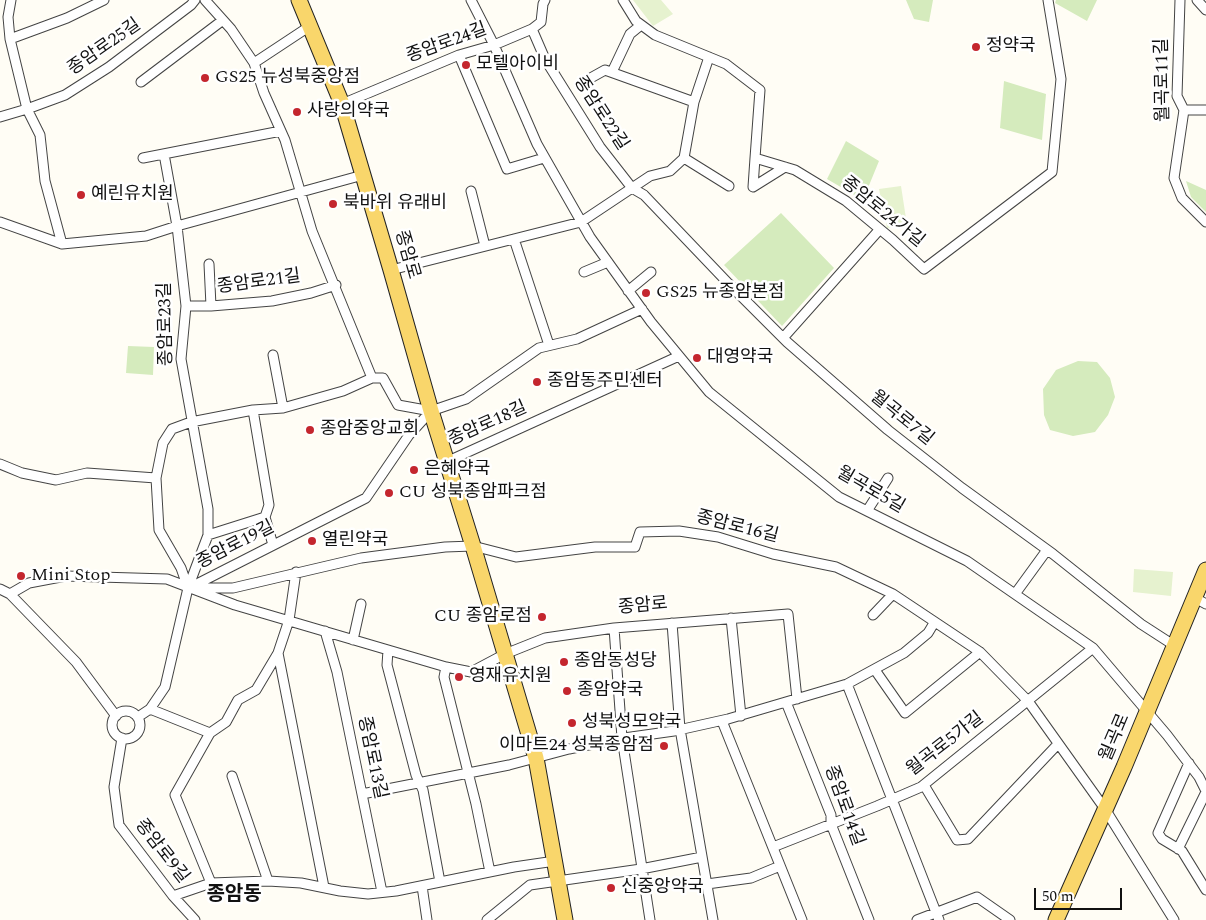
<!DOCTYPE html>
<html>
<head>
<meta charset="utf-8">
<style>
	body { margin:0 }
	#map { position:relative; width:1206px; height:920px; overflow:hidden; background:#fffdf5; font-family:Spectral,serif }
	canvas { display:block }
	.scale { position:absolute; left:1034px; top:888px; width:88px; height:22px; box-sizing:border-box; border:2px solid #111; border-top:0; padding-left:6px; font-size:15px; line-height:18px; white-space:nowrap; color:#111; -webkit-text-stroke:4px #fff; paint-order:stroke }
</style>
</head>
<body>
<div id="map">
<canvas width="1206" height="920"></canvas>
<div class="scale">50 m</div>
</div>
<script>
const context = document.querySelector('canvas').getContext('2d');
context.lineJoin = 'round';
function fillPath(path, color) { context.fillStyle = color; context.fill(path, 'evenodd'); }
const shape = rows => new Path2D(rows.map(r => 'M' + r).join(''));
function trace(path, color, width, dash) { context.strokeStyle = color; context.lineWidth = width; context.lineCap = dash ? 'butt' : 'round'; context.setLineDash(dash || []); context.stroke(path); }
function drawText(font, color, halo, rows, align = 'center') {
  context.font = font + ' Spectral,"Noto Sans KR",serif'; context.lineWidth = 5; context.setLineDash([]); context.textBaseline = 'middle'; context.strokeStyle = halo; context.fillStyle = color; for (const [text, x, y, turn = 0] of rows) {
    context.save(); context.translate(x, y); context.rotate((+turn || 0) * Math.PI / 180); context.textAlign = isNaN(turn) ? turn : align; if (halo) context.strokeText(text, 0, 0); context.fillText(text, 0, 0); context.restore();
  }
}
fillPath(shape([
	[906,0,933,0,929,22,914,19],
	[1056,0,1097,0,1087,21,1055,3],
	[1004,81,1046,94,1042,140,1000,128],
	[846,141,879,161,863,200,827,179],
	[1186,181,1206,190,1206,212,1191,197],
	[781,213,834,268,782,326,724,265],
	[128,346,154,347,153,375,126,373],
	[1078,361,1097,362,1110,378,1115,397,1108,415,1095,432,1073,436,1050,430,1044,415,1043,389,1056,370]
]), '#d5ebbd');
fillPath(shape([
	[633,0,661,0,673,14,653,26],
	[901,186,907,225,887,228,879,189],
	[1134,569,1173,572,1171,596,1133,592]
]), '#e6f2cf');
const street = shape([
	[11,0,8,17,10,39,27,109,40,135,45,181,62,244],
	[205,0,231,29,254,63,264,93,285,140,312,231,372,378],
	[471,0,494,45,537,144,590,237,651,322,709,392,839,497,967,561,1093,648,1167,735,1199,777,1206,791],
	[623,0,636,21,655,35,726,64,760,90,755,158,795,170,846,201,893,240,924,269,1052,172,1061,79,1048,0],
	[1180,0,1177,96,1184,110,1174,178,1182,198,1206,222],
	[1197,0,1206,10],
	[532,29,545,59,600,147,632,188,644,195,728,283,787,342,888,430,962,488,1053,554,1141,624,1175,646],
	[10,39,67,18,104,0],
	[459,55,507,169,544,158],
	[254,63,310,26],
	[612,72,630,34,641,25],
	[587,80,605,70,694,102],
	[141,82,223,20],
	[342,104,459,55,494,45,532,29,541,22,543,4,545,0],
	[1184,110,1206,110],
	[0,117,27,109,65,95,109,67,191,5,195,0],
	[143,158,281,131],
	[684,158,729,186],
	[755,158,753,187,785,167],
	[471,191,485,246],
	[0,222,62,244,146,236,177,226,363,175],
	[514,239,549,345],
	[209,264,211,306],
	[391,270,581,222,650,176,670,171,684,158,694,102,709,57],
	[584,272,608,262],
	[628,291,651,272],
	[186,306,211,306,272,301,311,293,336,285],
	[783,338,880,229],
	[273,355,283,408],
	[446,462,679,356],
	[0,464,22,473,56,480,87,473,156,478],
	[867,511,888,478],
	[265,517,273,545],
	[208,535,265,517,269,505,253,410],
	[191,587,366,498,409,435,431,411,466,399,539,348,577,339,642,309],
	[188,588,233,588,361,558,445,547,473,546,516,557,595,547,635,547,640,532,679,531,718,537,773,554,836,567,893,594,980,652,1028,701,1105,809,1174,920],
	[188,588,181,568,159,530,156,478,163,443,172,429,191,422,253,410,283,408,343,391,372,378,383,378,398,405,431,411],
	[0,589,10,594,76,662,116,716],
	[10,594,29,583,66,576,167,579,235,605,446,667,471,672,505,654,545,638,614,628,788,614,797,699],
	[1015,594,1047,550],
	[1195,598,1206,604],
	[873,615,893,594],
	[731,618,741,716],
	[672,623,680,729,713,920],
	[614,628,622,738,650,920],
	[325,631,337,672,382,892],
	[353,640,361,604],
	[388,650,387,665,416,775,423,790,440,882],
	[278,653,324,887],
	[446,667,444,677,476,804,490,872],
	[875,670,905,713,980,652],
	[847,684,939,920],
	[786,702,831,815,831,824,869,920],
	[150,709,210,733],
	'112 725a14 14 0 1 1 28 0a14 14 0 1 1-28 0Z',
	[138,717,150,709,165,687,188,588,208,535,208,509,181,359,186,306,177,226,164,154],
	[722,721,802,920],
	[122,738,114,787,119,825,173,896,195,920],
	[1189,763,1158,833,1162,839,1182,851,1206,890],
	[232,776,268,881],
	[924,785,957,840,968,839,1058,744],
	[362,794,509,765,569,749,617,739,674,731,728,719,847,684,904,653,928,633,934,623],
	[773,847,877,806,921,787,1093,648],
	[1178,849,1206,792],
	[211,883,175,795,210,733,226,722,238,700,256,690,278,653,289,620,296,572],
	[707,884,751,878,780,866],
	[422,886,427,920],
	[173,896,211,883,268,881,301,883,340,891,368,894,396,891,514,867,555,861],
	[487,920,530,885,641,869,702,857],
	[917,920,977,897,1010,920]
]);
const primary = shape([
	[299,0,342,104,391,270,431,411,473,546,536,758,565,920],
	[1056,920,1124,767,1206,570]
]);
trace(street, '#444', 11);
trace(primary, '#222', 17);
trace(street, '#fff', 9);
trace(primary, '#f9d66b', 15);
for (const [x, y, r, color] of [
	[976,47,5,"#c4262e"],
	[466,65,5,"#c4262e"],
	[205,78,5,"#c4262e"],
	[297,112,5,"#c4262e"],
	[81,195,5,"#c4262e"],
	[333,204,5,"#c4262e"],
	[646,293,5,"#c4262e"],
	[697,358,5,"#c4262e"],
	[537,382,5,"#c4262e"],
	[310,430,5,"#c4262e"],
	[414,470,5,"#c4262e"],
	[389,493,5,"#c4262e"],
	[312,541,5,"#c4262e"],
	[21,576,5,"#c4262e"],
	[542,617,5,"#c4262e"],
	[564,662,5,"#c4262e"],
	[459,677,5,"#c4262e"],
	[567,691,5,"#c4262e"],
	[572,723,5,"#c4262e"],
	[664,746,5,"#c4262e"],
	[611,888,5,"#c4262e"]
]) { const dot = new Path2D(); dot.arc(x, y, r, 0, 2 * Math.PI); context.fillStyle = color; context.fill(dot); trace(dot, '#fff', 2); }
drawText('18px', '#111', '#fff', [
	["종암로24길",447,44,-20],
	["종암로25길",105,48,-35],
	["월곡로11길",1164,80,-91],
	["종암로22길",600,114,57],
	["종암로24가길",882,213,39],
	["종암로",406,255,74],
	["종암로21길",259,283,-8],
	["종암로23길",167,324,-91],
	["월곡로7길",901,419,39],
	["종암로18길",488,425,-24],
	["월곡로5길",870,491,30],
	["종암로16길",737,528,14],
	["종암로19길",236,546,-27],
	["종암로",643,607,-5],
	["월곡로",1116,738,-67],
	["월곡로5가길",946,745,-38],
	["종암로13길",371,758,78],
	["종암로14길",843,806,70],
	["종암로9길",161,852,52]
]);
drawText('18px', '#111', '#fff', [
	["정약국",986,47],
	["모텔아이비",476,65],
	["GS25 뉴성북중앙점",215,78],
	["사랑의약국",307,112],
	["예린유치원",91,195],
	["북바위 유래비",343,204],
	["GS25 뉴종암본점",656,293],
	["대영약국",707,358],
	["종암동주민센터",547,382],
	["종암중앙교회",320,430],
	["은혜약국",424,470],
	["CU 성북종암파크점",399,493],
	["열린약국",322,541],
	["Mini Stop",31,576],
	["CU 종암로점",532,617,"right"],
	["종암동성당",574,662],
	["영재유치원",469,677],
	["종암약국",577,691],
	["성북성모약국",582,723],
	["이마트24 성북종암점",654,746,"right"],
	["신중앙약국",621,888]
], 'left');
drawText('bold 20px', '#111', '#fff', [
	["종암동",234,896]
]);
</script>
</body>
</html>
